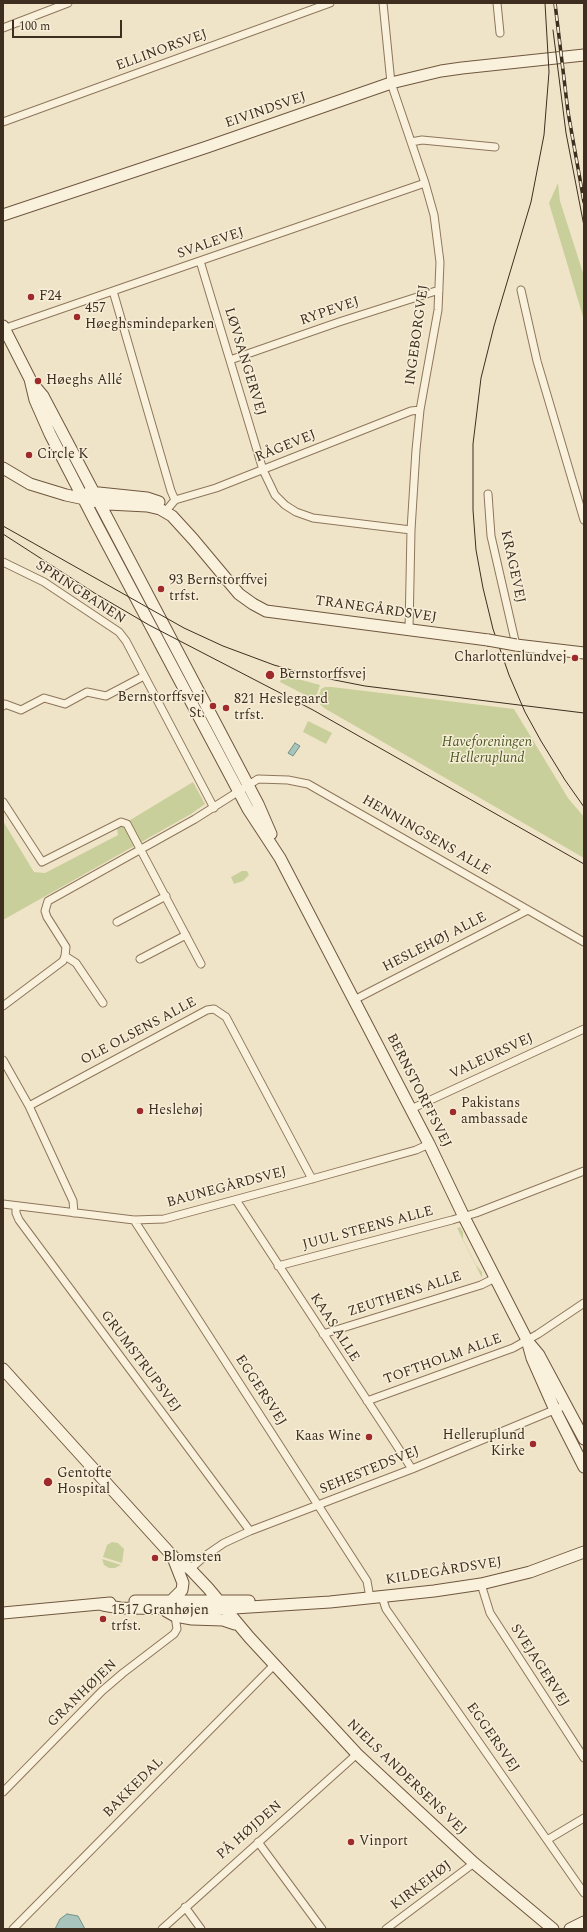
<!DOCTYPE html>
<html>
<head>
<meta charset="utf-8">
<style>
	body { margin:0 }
	#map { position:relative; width:587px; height:1932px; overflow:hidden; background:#f0e4c8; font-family:Spectral,serif }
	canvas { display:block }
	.frame { position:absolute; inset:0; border:4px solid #3d2e20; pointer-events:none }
	.scale { position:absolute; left:12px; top:20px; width:110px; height:18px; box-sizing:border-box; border:2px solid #3d2e20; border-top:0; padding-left:5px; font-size:12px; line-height:14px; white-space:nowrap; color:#3d2e20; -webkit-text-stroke:3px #f7eed8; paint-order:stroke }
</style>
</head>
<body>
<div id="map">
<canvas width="587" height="1932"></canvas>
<div class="frame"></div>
<div class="scale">100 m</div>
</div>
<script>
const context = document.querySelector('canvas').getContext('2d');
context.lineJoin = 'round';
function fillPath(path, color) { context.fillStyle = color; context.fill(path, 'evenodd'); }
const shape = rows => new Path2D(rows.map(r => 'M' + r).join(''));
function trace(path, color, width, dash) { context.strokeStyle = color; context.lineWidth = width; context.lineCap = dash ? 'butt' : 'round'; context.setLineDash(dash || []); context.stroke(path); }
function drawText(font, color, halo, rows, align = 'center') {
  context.font = font + ' Spectral,serif'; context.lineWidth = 3; context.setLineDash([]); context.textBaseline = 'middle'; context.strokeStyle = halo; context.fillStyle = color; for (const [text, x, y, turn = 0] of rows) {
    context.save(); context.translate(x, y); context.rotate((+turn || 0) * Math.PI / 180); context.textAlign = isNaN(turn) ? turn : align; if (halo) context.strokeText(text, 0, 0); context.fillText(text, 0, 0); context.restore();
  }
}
fillPath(shape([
	[558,183,560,201,584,276,584,320,549,203],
	[283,675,320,685,315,700,280,682],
	[325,687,332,687,514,709,568,798,584,817,584,858,324,708,317,701,321,689],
	[308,721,332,733,326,744,303,732],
	[193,782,205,804,191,814,3,920,3,821,34,872,45,873,118,835,117,828],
	[242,871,247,871,249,875,243,881,234,884,231,877],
	[460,1227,463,1232,463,1239,476,1265,482,1272,482,1278,457,1228],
	[112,1542,118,1543,124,1549,122,1563,103,1557,107,1545],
	[102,1559,121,1565,115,1568,109,1568,104,1565]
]), '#c9cf9b');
const water = shape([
	[295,743,300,746,293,756,288,753,295,743],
	[67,1914,78,1916,85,1929,55,1929,60,1919,67,1914]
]);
fillPath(water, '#a9c4bc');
trace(water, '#6f938a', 1);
const street = shape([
	[383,3,391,83,425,183,434,215,440,262,438,310,420,410,416,450,411,530,409,630],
	[497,3,500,33],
	[3,28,68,3],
	[3,122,330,3],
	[411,142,422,140,495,147],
	[200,261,263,470,275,495,285,505,296,512,313,518,411,530],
	[521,290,537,361,584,520],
	[113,291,171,491,175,500],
	[3,329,425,183],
	[230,360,339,322,439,290],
	[488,494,491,536,516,645],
	[165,512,175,500,216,488,411,411,420,410],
	[3,562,44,582,119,632,126,641,214,808],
	[3,706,5,704,21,710,44,698,65,704,87,692,106,696,144,676],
	[3,802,42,862,121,822,127,824,201,964],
	[117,922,166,896],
	[65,956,76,963,103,1003],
	[140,959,186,935],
	[354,1000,528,910],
	[3,1006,63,961,65,956,66,947,47,917,45,911,48,901,195,819,258,779,288,780,308,784,584,942],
	[3,1060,29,1106,73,1201,74,1213],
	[29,1106,207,1010,214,1009,226,1017,312,1179],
	[411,1109,584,1029],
	[236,1200,412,1469],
	[3,1204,134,1220,164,1219,312,1179,416,1150,429,1144],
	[16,1206,16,1213,19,1220,250,1531],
	[134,1220,367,1581,370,1598],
	[278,1266,452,1220,476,1213,584,1171],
	[323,1334,481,1285,495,1278],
	[367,1401,513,1348,538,1334,584,1303],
	[190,1569,205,1556,224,1543,250,1531,412,1469,566,1405],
	[481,1584,490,1613,584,1758],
	[382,1597,386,1609,584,1893],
	[3,1792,102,1691,123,1673,174,1634,177,1629,175,1616],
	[547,1840,584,1818],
	[258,1842,322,1929],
	[185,1907,201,1929],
	[13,1929,274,1665],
	[162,1929,357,1754],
	[386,1929,474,1863]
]);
const secondary = shape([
	[3,215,207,147,391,83,441,71,462,68,584,55],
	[3,326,30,379,35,400,50,434,96,523,248,809,280,858,429,1144,464,1217,527,1340,532,1358,555,1410,584,1467],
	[32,383,43,396,208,709,258,804,271,834],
	[3,468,30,484,66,495,108,504,147,506,160,509,172,516,193,539,239,594,253,604,266,611,488,640],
	[89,492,147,498,159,502],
	[516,645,584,653],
	[529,1343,539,1355,584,1439],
	[3,1369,176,1560],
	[171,1555,190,1569,208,1588,249,1637,357,1754,474,1863,553,1929],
	[172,1555,183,1583,182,1590,172,1600],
	[135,1601,249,1601],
	[103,1605,120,1608,218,1609,330,1602,434,1591,481,1584,530,1572,584,1552],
	[166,1611,175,1616,192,1619,223,1620,235,1624],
	[3,1613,110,1603],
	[570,1929,584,1922]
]);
trace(street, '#8d765c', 9);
trace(secondary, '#6f573f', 13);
trace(street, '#faf1dc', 7);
trace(secondary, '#faf1dc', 11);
trace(shape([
	[545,3,549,72,544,135,531,202,494,326,481,378,473,444,473,510,476,550,483,588,493,629,509,675,525,712,541,741,565,780,584,807],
	[553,30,566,133,584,226],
	[3,526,184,628,223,646,274,665,309,675,365,686,584,713],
	[3,534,96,594,149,625,313,710,584,864]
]), '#3d2e20', 1);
const rail = shape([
	[555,3,568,112,584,202]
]);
trace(rail, '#3d2e20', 3.5);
trace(rail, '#f7eed8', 2, [6]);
const secondaryBridge = shape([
	[488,640,516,645]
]);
trace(secondaryBridge, '#6f573f', 13, []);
trace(secondaryBridge, '#faf1dc', 11);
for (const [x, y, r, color] of [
	[31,297,4,"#9e2a2b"],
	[77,317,4,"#9e2a2b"],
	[38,381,4,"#9e2a2b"],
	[29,455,4,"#9e2a2b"],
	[161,589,4,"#9e2a2b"],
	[575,658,4,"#9e2a2b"],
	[270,675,5,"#9e2a2b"],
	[213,706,4,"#9e2a2b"],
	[226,708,4,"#9e2a2b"],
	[140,1111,4,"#9e2a2b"],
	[453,1112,4,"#9e2a2b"],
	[369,1437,4,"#9e2a2b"],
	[533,1444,4,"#9e2a2b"],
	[48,1482,5,"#9e2a2b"],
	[155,1558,4,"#9e2a2b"],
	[103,1619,4,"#9e2a2b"],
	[351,1842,4,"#9e2a2b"]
]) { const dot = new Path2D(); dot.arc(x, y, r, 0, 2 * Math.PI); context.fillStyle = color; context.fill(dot); trace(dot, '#f7eed8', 1.5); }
drawText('14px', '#3d2e20', '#f7eed8', [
	["ELLINORSVEJ",162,51,-20],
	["EIVINDSVEJ",266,111,-19],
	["SVALEVEJ",211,244,-19],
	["RYPEVEJ",330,312,-19],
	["INGEBORGVEJ",418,335,-82],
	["LØVSANGERVEJ",244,362,73],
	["RÅGEVEJ",286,447,-22],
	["KRAGEVEJ",512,567,78],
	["SPRINGBANEN",80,593,33],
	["TRANEGÅRDSVEJ",376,610,8],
	["HENNINGSENS ALLE",426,836,30],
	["HESLEHØJ ALLE",435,943,-27],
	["OLE OLSENS ALLE",139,1032,-28],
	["VALEURSVEJ",492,1057,-25],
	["BERNSTORFFSVEJ",418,1091,63],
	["BAUNEGÅRDSVEJ",227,1188,-15],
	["JUUL STEENS ALLE",368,1229,-15],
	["ZEUTHENS ALLE",405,1295,-18],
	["KAAS ALLE",334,1328,57],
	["TOFTHOLM ALLE",443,1360,-20],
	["GRUMSTRUPSVEJ",140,1362,53],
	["EGGERSVEJ",260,1391,57],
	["SEHESTEDSVEJ",370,1471,-22],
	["KILDEGÅRDSVEJ",444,1572,-9],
	["SVEJAGERVEJ",539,1666,57],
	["GRANHØJEN",83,1694,-44],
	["EGGERSVEJ",492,1738,55],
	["NIELS ANDERSENS VEJ",406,1778,44],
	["BAKKEDAL",134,1788,-45],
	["PÅ HØJDEN",250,1831,-41],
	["KIRKEHØJ",422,1886,-37]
]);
drawText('14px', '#3d2e20', '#f7eed8', [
	["F24",39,297],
	["457",85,309],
	["Høeghsmindeparken",85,325],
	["Høeghs Allé",46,381],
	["Circle K",37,455],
	["93 Bernstorffvej",169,581],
	["trfst.",169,597],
	["Charlottenlundvej",567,658,"right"],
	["Bernstorffsvej",279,675],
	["Bernstorffsvej",205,698,"right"],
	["St.",205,714,"right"],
	["821 Heslegaard",234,700],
	["trfst.",234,716],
	["Pakistans",461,1104],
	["ambassade",461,1120],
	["Heslehøj",148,1111],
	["Helleruplund",525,1436,"right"],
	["Kirke",525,1452,"right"],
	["Kaas Wine",361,1437,"right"],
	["Gentofte",57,1474],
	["Hospital",57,1490],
	["Blomsten",163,1558],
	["1517 Granhøjen",111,1611],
	["trfst.",111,1627],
	["Vinport",359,1842]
], 'left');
drawText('italic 14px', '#4d5a26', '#f7eed8', [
	["Haveforeningen",487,743],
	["Helleruplund",487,759]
]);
</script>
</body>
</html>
